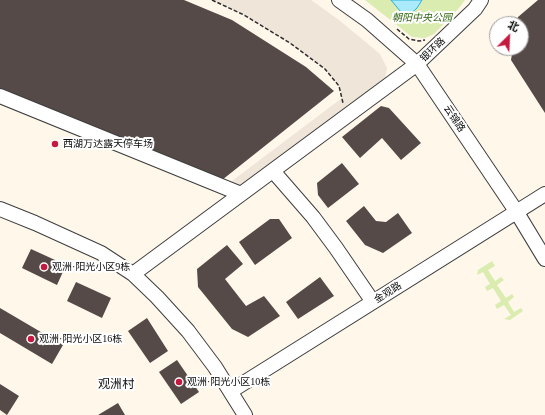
<!DOCTYPE html>
<html>
<head>
<meta charset="utf-8">
<style>
	body { margin:0 }
	#map { position:relative; width:545px; height:415px; overflow:hidden; background:#fff7ea; font-family:"Times New Roman","Noto Sans SC",serif }
	canvas { display:block }
	.north { position:absolute; left:489px; top:16px; width:40px; height:40px; box-sizing:border-box; background:#fff; border:1px solid #9d9d9d; border-radius:50%; rotate:24deg; font-size:11px; font-weight:700; line-height:16px; text-align:center; color:#0b0b0b }
	.north::after { content:''; display:block; margin:auto; width:14px; height:18px; background:#c5193f; clip-path:polygon(50% 0,100% 100%,50% 72%,0 100%) }
</style>
</head>
<body>
<div id="map">
<canvas width="545" height="415"></canvas>
<div class="north">北</div>
</div>
<script>
const context = document.querySelector('canvas').getContext('2d');
context.lineJoin = 'round';
function fillPath(path, color) { context.fillStyle = color; context.fill(path, 'evenodd'); }
const shape = rows => new Path2D(rows.map(r => 'M' + r).join(''));
function trace(path, color, width, dash) { context.strokeStyle = color; context.lineWidth = width; context.lineCap = dash ? 'butt' : 'round'; context.setLineDash(dash || []); context.stroke(path); }
function drawText(font, color, halo, rows, align = 'center') {
  context.font = font + ' "Times New Roman","Noto Sans SC",serif'; context.lineWidth = 4; context.setLineDash([]); context.textBaseline = 'middle'; context.strokeStyle = halo; context.fillStyle = color; for (const [text, x, y, turn = 0] of rows) {
    context.save(); context.translate(x, y); context.rotate((+turn || 0) * Math.PI / 180); context.textAlign = isNaN(turn) ? turn : align; if (halo) context.strokeText(text, 0, 0); context.fillText(text, 0, 0); context.restore();
  }
}
fillPath(shape([
	[365,0,465,0,459,8,434,34,425,38,412,37],
	[492,261,495,266,488,270,495,281,501,277,504,280,497,285,506,298,512,294,514,297,508,302,514,312,521,308,523,311,510,320,504,319,511,315,504,305,497,309,495,305,501,301,493,288,487,291,485,287,490,284,483,272,477,275,478,270]
]), '#daecb0');
fillPath(shape([
	[212,0,311,0,339,20,380,54,387,68,383,90,241,194,224,187,342,98,339,86,325,69,290,43,244,15]
]), '#efe5d9');
const water = shape([
	[391,0,422,0,417,8,406,18,391,0]
]);
fillPath(water, '#aaeafb');
trace(water, '#2bb0d8', 1);
fillPath(shape([
	[0,0,184,0,232,20,306,67,334,91,222,180,0,89],
	[538,0,545,0,545,113,511,60,513,48,521,48,521,24,517,24,518,17],
	[381,106,389,108,421,143,401,160,382,138,360,158,342,137],
	[342,163,359,184,328,208,318,195,317,183],
	[364,206,376,221,386,222,398,213,412,233,383,253,365,245,346,221],
	[270,219,279,219,292,238,255,265,239,242],
	[227,245,243,264,225,279,246,306,264,296,280,316,248,337,232,329,198,287,197,269],
	[31,249,66,265,57,285,22,268],
	[320,277,334,296,298,319,286,302],
	[76,282,111,298,102,318,67,301],
	[0,308,63,345,52,364,0,333],
	[147,318,168,351,150,363,128,331],
	[177,360,199,392,181,404,159,372],
	[0,384,19,396,7,415,0,410],
	[118,403,125,415,98,415]
]), '#554a47');
const minor = shape([
	[339,0,367,20,417,64,516,211,545,259],
	[0,96,241,194],
	[273,171,313,217,336,248,373,302],
	[0,209,35,223,101,253,133,274,157,297,188,331,215,367,245,415],
	[133,274,417,64,475,9,481,0],
	[231,391,545,194]
]);
trace(minor, '#3e3e3e', 16);
trace(shape([
	[212,0,244,15,290,43,325,69,339,86,343,103],
	[397,29,409,39,419,41,425,40]
]), '#2d2d2d', 1.5, [4, 2]);
trace(minor, '#fff', 14);
for (const [x, y, r, color] of [
	[55,144,4,"#c5193f"],
	[44,267,4,"#c5193f"],
	[31,339,4,"#c5193f"],
	[179,382,4,"#c5193f"]
]) { const dot = new Path2D(); dot.arc(x, y, r, 0, 2 * Math.PI); context.fillStyle = color; context.fill(dot); trace(dot, '#fff', 1.5); }
drawText('italic 10px', '#366717', '#fff', [
	["朝阳中央公园",422,18]
]);
drawText('10px', '#0b0b0b', '#fff', [
	["银环路",433,50,-44],
	["云锦路",454,119,56],
	["金观路",388,293,-32]
]);
drawText('10px', '#0b0b0b', '#fff', [
	["西湖万达露天停车场",63,144],
	["观洲·阳光小区9栋",52,267],
	["观洲·阳光小区16栋",39,339],
	["观洲·阳光小区10栋",187,382]
], 'left');
drawText('12px', '#0b0b0b', '#fff', [
	["观洲村",116,385]
]);
</script>
</body>
</html>
